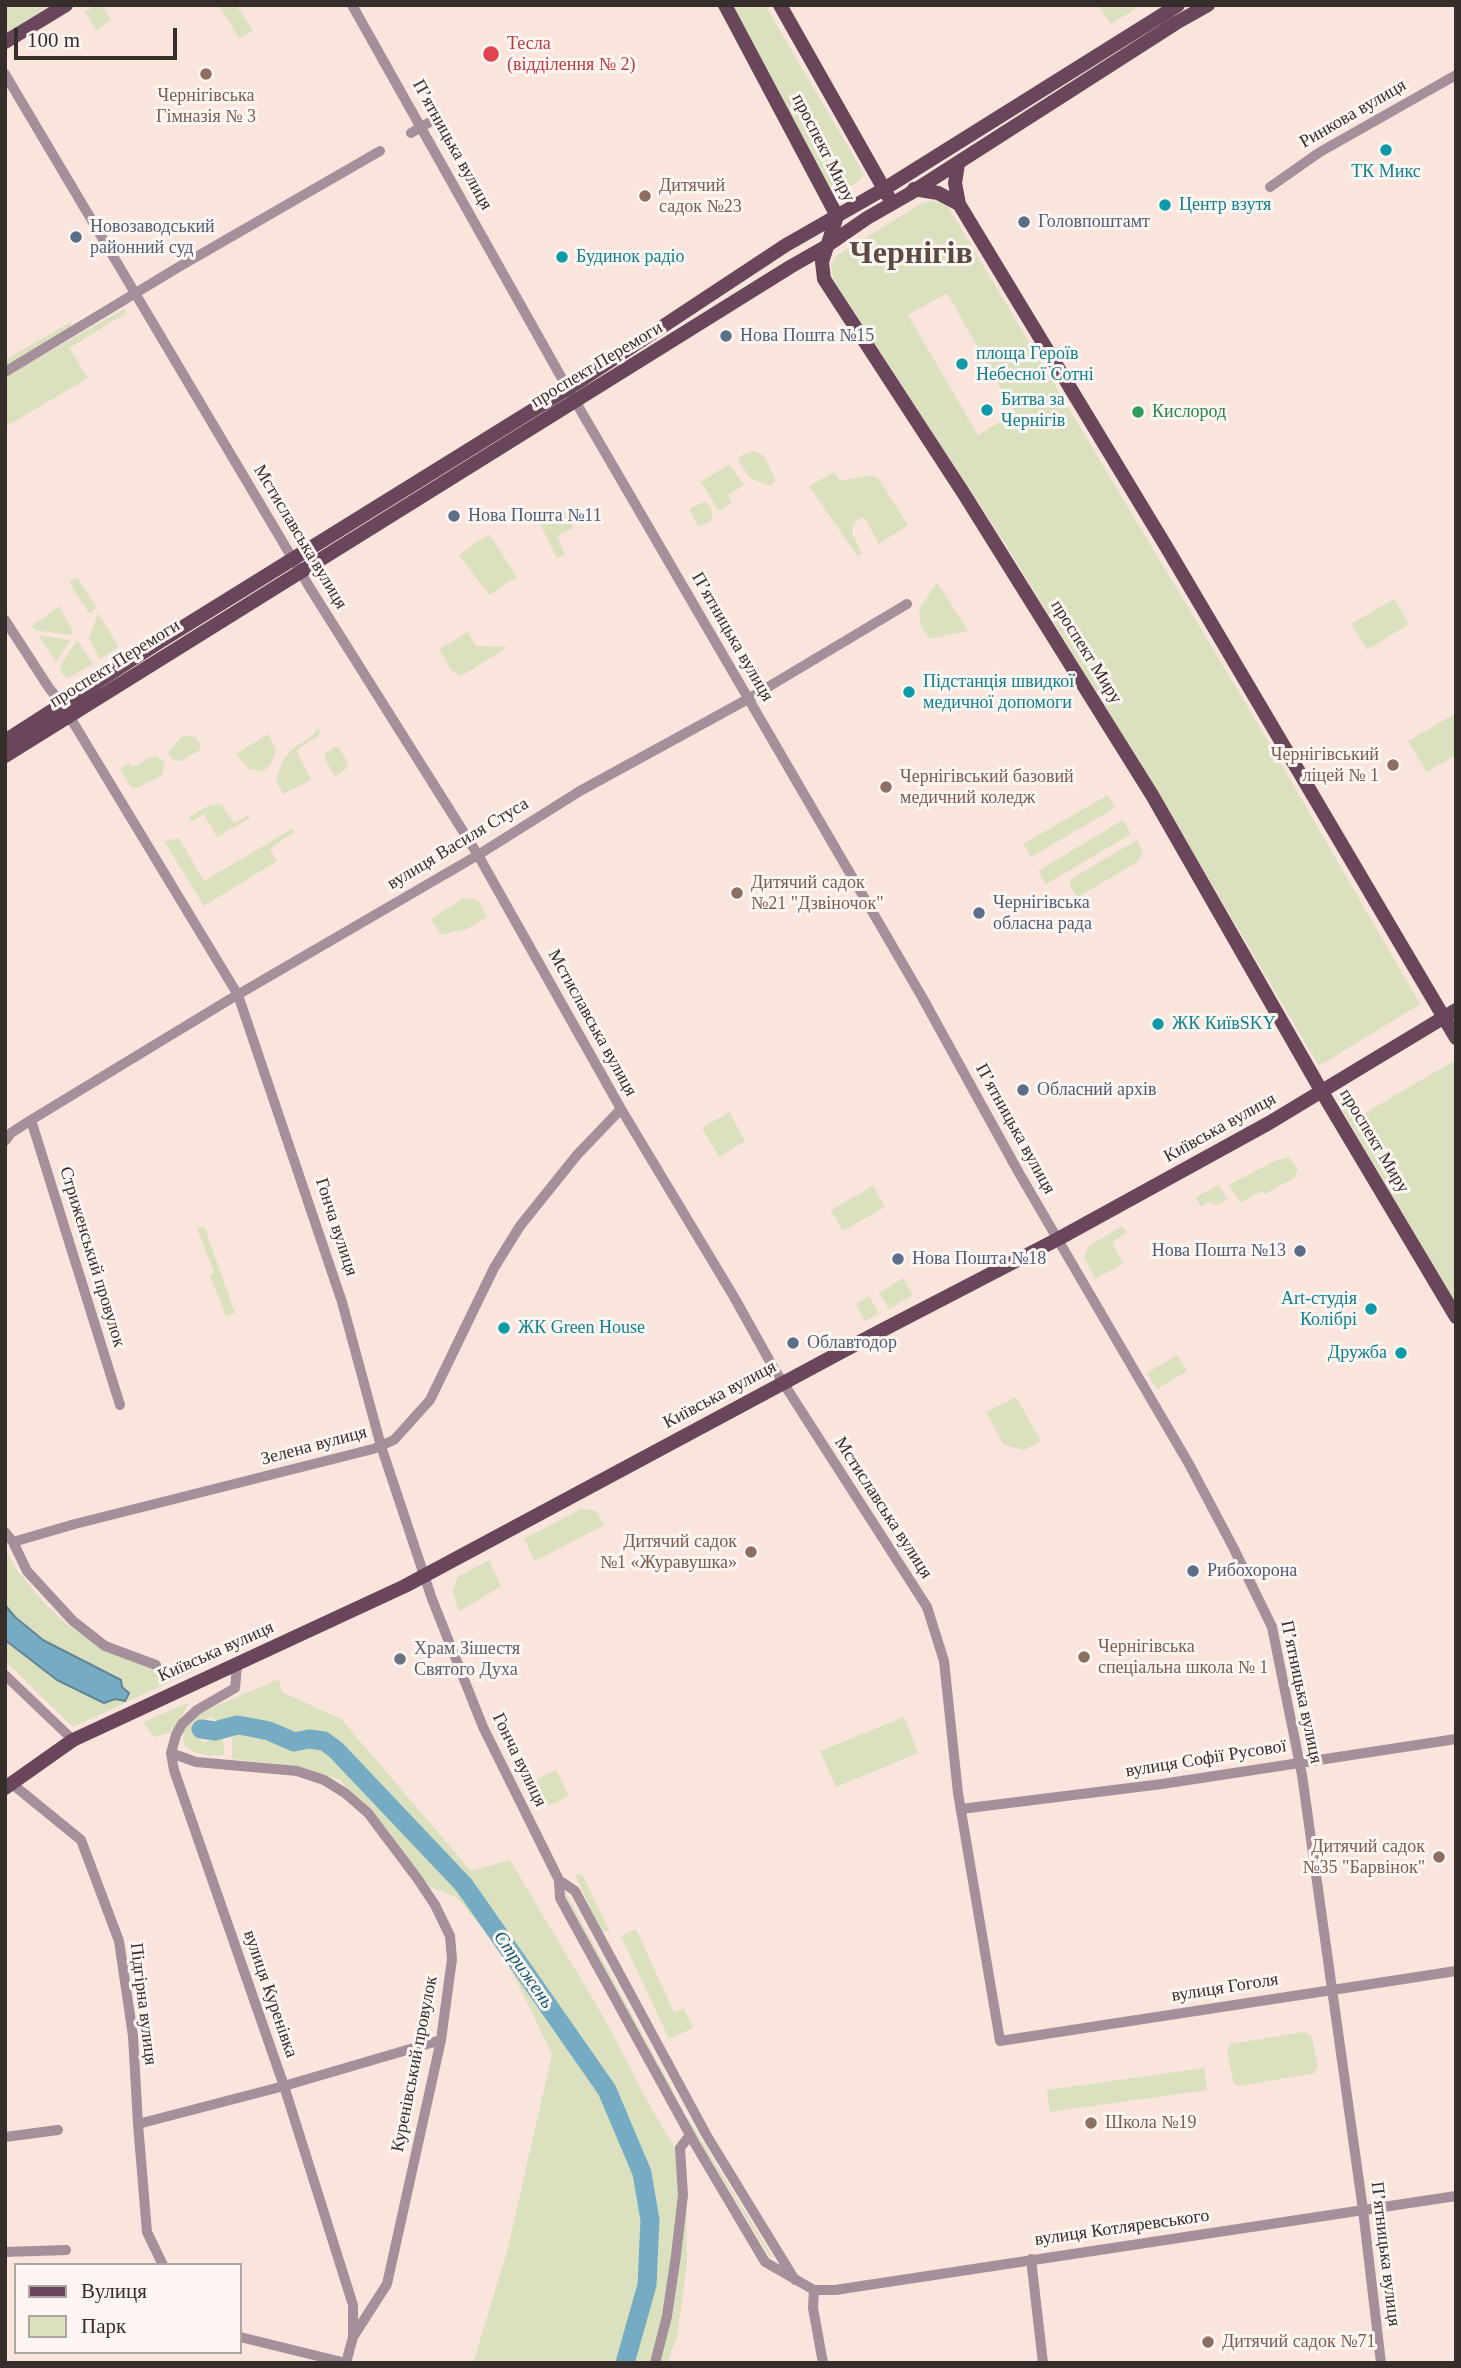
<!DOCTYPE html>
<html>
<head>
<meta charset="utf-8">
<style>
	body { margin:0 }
	#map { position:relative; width:1461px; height:2368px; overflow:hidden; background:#f9e5db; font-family:Georgia,serif }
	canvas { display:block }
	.frame { position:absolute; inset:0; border:7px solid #362e2b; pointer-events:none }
	.legend { position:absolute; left:14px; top:2263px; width:228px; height:91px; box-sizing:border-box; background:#fdf5f1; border:2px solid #ada5a2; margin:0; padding:9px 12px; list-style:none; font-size:21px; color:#362e2b }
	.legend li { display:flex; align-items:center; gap:14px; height:35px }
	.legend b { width:35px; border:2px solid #ada5a2 }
	.scale { position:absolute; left:14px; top:28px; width:163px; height:32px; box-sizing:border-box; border:4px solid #362e2b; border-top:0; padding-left:9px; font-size:21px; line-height:24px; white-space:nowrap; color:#362e2b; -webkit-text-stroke:5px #fdf5f1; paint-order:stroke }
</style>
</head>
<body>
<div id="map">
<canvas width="1461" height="2368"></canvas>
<div class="frame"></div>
<ul class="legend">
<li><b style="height:9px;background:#69465a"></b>Вулиця</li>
<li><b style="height:19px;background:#dbe0bf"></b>Парк</li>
</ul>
<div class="scale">100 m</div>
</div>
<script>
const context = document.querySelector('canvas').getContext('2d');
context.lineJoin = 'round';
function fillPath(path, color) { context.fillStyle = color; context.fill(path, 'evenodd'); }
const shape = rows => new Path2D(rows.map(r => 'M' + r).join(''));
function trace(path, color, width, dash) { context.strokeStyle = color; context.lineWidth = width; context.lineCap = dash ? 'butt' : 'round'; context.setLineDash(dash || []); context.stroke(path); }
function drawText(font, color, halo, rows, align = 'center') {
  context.font = font + ' Georgia,serif'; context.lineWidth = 6; context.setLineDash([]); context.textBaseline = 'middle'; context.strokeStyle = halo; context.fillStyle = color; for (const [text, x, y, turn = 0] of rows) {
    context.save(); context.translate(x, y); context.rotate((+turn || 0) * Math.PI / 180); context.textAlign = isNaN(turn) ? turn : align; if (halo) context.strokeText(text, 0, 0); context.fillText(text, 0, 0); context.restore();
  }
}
fillPath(shape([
	[5,5,51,5,5,33],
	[96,5,102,5,111,20,97,31,85,12],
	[236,5,253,31,239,38,219,6],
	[726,5,765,5,864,174,858,182,842,191,833,192],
	[1098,5,1141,5,1111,24],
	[929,201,941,202,948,207,1261,729,1420,1004,1319,1066,1157,791,1006,545,833,279,831,264,836,256,922,203],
	[947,293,1015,413,978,435,908,315],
	[124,309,126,313,69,348,88,378,5,427,5,377],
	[71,322,71,327,5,367,5,360],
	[753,451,762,454,767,462,775,479,772,486,751,479,738,460,740,456],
	[729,464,744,485,728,495,732,503,719,511,701,482],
	[834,472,840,481,870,475,878,478,908,525,879,544,864,517,859,519,853,526,852,534,862,553,858,556,856,554,809,486],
	[704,502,710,506,713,514,710,521,699,527,689,509],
	[563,509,574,528,557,536,565,554,557,558,539,522],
	[489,534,517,577,489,595,459,555],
	[77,577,97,608,89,613,69,582],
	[937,582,968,631,930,639,922,628,919,616,920,608],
	[1394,599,1409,624,1367,650,1351,624],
	[59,606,74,633,70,635,34,630,32,626],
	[98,613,119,647,100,659,89,639],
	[468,632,476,646,508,647,461,676,452,671,439,649],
	[38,635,71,640,56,662],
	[76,641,78,641,93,664,68,678,61,673,60,667],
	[1456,713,1456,755,1427,772,1408,741],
	[318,728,320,733,318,736,298,749,297,752,311,780,283,794,276,781,282,762,291,750,312,736],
	[268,734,276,750,271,764,264,771,249,769,236,754],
	[183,735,195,737,200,743,200,750,181,761,174,761,168,754,169,751],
	[334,747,339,748,348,763,345,770,335,776,325,760,325,754],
	[153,756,158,757,165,763,162,775,138,788,131,787,120,769,129,763,133,767],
	[1108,795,1115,808,1031,857,1023,844],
	[218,804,222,805,234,823,248,815,250,818,217,837,204,814,192,821,189,817,210,805],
	[1123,820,1131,834,1046,884,1038,871],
	[292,829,294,832,270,849,277,861,204,906,164,841,179,838,204,881],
	[1137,840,1143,852,1137,862,1078,897,1070,887,1071,879],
	[463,898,478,900,487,917,467,929,441,935,431,919],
	[1454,1061,1456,1065,1456,1305,1338,1103,1347,1097,1360,1116],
	[729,1112,745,1141,719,1157,702,1128],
	[1289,1157,1298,1170,1294,1178,1265,1194,1262,1191,1240,1203,1229,1185,1275,1161],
	[1219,1185,1227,1200,1216,1205,1209,1202,1201,1207,1196,1197],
	[873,1186,885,1207,843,1231,831,1210],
	[204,1226,235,1313,226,1316,210,1276,214,1272,197,1229],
	[1122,1226,1127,1232,1112,1242,1123,1264,1095,1279,1084,1257,1089,1246],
	[903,1278,913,1295,889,1309,879,1293],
	[869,1296,879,1313,865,1321,856,1304],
	[1177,1355,1187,1371,1157,1389,1147,1373],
	[1016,1397,1041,1441,1024,1450,1004,1445,986,1412],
	[581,1509,596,1511,604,1525,535,1561,524,1539],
	[5,1550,17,1570,44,1603,70,1627,105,1646,156,1665,171,1668,193,1662,196,1670,73,1727,5,1661,5,1640,57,1680,122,1687,121,1680,43,1640,15,1617,5,1605],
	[489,1560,501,1586,459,1612,453,1592,456,1581,459,1576],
	[279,1679,282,1692,341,1719,471,1871,510,1860,604,2018,650,2106,686,2167,687,2264,677,2337,667,2363,473,2363,508,2248,552,2054,503,1953,457,1898,429,1886,339,1779,277,1764,232,1759,232,1723,231,1727,217,1727,217,1721,211,1717,205,1720,198,1737,204,1743,211,1739,214,1734,223,1735,224,1755,210,1756,197,1753,184,1746,183,1729,193,1716],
	[190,1702,172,1732,154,1737,143,1722],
	[904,1717,918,1753,836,1787,820,1751],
	[556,1770,569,1796,545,1807,532,1782],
	[579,1874,583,1876,610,1932,601,1931,575,1875],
	[563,1888,672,2089,671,2092,563,1893],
	[636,1929,674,2012,684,2008,693,2028,669,2039,621,1936],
	[1304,2032,1311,2035,1318,2066,1315,2073,1238,2086,1234,2084,1227,2051,1231,2044],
	[1204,2068,1207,2090,1050,2112,1047,2090],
	[685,2117,688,2119,771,2254,770,2257]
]), '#dbe0bf');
const water = shape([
	[5,1605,15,1617,43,1640,121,1680,122,1687,129,1693,125,1701,115,1699,104,1703,57,1680,5,1640,5,1605]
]);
fillPath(water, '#76acc3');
trace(water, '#638695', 2);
trace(shape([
	[201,1729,215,1731,237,1725,249,1727,269,1731,294,1742,309,1739,324,1741,336,1750,464,1885,607,2090,642,2173,650,2220,647,2285,625,2363]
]), '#76acc3', 19);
trace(shape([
	[352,5,560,375,922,997,1019,1173,1189,1464,1233,1547,1272,1627,1302,1775,1363,2210,1381,2363],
	[5,74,310,588,478,855,621,1109,734,1297,773,1367,927,1607,944,1661,958,1793,1000,2041,1456,1971],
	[411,133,430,122],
	[1270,187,1320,152,1456,75],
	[5,372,177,268,380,151],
	[5,620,49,688,62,704,238,995,342,1302,381,1446,432,1599,483,1727,559,1880,575,1891,707,2136,795,2280],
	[31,1120,120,1405],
	[5,1141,11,1133,31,1120,227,1001,478,855,580,791,748,699,907,604],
	[5,1532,13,1542,27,1571,73,1621,105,1646,156,1665],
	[13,1542,75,1524,373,1449,394,1440,430,1400,494,1268,520,1226,577,1155,621,1109],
	[237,1666,235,1688,197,1710,182,1724,176,1735,171,1753,174,1770,284,2086,353,2305,353,2337,346,2363,240,2337],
	[5,1675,73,1740],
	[171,1753,196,1762,297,1771,324,1780,345,1793,368,1813,417,1878,435,1905,450,1936,452,1959,441,2040,387,2284,353,2337],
	[11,1783,81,1840,119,1941,133,2036,138,2124,147,2232,163,2265],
	[961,1809,1162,1784,1456,1739],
	[559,1880,560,1898,694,2142,765,2262,814,2290,835,2290,1456,2196],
	[138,2124,284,2086,441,2040],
	[5,2137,58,2130],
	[5,2252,66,2250],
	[1031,2259,1043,2363],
	[814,2290,813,2308,823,2363],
	[655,2363,667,2316,676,2255,683,2195,680,2148,690,2135]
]), '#a48f9b', 10);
trace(shape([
	[725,5,837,216,822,262,824,279,964,494,1152,795,1322,1092,1456,1317],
	[780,5,888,196],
	[5,42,66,5],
	[958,164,955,183,959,204,1167,548,1456,1038],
	[914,189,938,193,959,204],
	[5,741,159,642,583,379,786,245,884,189,1178,5],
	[5,756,790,267,825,247,867,218,909,194,1176,23,1208,5],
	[5,1788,73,1740,405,1586,871,1336,1058,1239,1269,1123,1456,1010]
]), '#69465a', 14);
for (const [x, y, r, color] of [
	[491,54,9,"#e0444e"],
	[206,74,7,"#8d6e63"],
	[1386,150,7,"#0f9aa8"],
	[645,196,7,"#8d6e63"],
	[1165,205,7,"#0f9aa8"],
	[1024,222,7,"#5c6f8a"],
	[76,237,7,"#5c6f8a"],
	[562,257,7,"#0f9aa8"],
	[726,336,7,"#5c6f8a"],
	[962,364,7,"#0f9aa8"],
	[987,410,7,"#0f9aa8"],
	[1138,412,7,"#2e9e5b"],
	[454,516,7,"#5c6f8a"],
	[909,692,7,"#0f9aa8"],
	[1393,765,7,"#8d6e63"],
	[886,787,7,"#8d6e63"],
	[737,893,7,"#8d6e63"],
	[979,913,7,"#5c6f8a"],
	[1158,1024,7,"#0f9aa8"],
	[1023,1090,7,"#5c6f8a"],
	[1300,1251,7,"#5c6f8a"],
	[898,1259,7,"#5c6f8a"],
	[1371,1309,7,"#0f9aa8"],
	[504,1328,7,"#0f9aa8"],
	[793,1343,7,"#5c6f8a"],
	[1401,1353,7,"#0f9aa8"],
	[751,1552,7,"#8d6e63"],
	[1193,1571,7,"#5c6f8a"],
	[1084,1657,7,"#8d6e63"],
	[400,1659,7,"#6b7280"],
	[1439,1857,7,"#8d6e63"],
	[1091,2123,7,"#8d6e63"],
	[1208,2342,7,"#8d6e63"]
]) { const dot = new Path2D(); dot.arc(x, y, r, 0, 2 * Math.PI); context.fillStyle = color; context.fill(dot); trace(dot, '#fdf5f1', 2.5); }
drawText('18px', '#be3a42', '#fdf5f1', [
	["Тесла",507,44],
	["(відділення № 2)",507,65]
], 'left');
drawText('18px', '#785e54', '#fdf5f1', [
	["Чернігівська",206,96,"center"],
	["Гімназія № 3",206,117,"center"],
	["Дитячий",659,186],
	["садок №23",659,207],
	["Чернігівський",1379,755,"right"],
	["ліцей № 1",1379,776,"right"],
	["Чернігівський базовий",900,777],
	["медичний коледж",900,798],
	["Дитячий садок",751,883],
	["№21 \"Дзвіночок\"",751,904],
	["Дитячий садок",737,1542,"right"],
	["№1 «Журавушка»",737,1563,"right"],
	["Чернігівська",1098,1647],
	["спеціальна школа № 1",1098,1668],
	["Дитячий садок",1425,1847,"right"],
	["№35 \"Барвінок\"",1425,1868,"right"],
	["Школа №19",1105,2123],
	["Дитячий садок №71",1222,2342]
], 'left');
drawText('18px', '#362e2b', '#fdf5f1', [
	["Ринкова вулиця",1353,114,-30],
	["Пʼятницька вулиця",452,145,61],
	["проспект Миру",823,148,63],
	["проспект Перемоги",597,365,-31],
	["Мстиславська вулиця",300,537,59],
	["Пʼятницька вулиця",732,637,60],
	["проспект Миру",1086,652,58],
	["проспект Перемоги",115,664,-32],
	["вулиця Василя Стуса",458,844,-31],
	["Мстиславська вулиця",592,1023,61],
	["Київська вулиця",1220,1128,-29],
	["Пʼятницька вулиця",1015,1129,61],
	["проспект Миру",1374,1141,59],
	["Гонча вулиця",336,1227,72],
	["Стриженський провулок",92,1257,73],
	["Київська вулиця",720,1395,-28],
	["Зелена вулиця",314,1446,-15],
	["Мстиславська вулиця",883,1508,57],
	["Київська вулиця",216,1652,-24],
	["Пʼятницька вулиця",1301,1692,78],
	["вулиця Софії Русової",1206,1759,-9],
	["Гонча вулиця",519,1760,64],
	["вулиця Гоголя",1225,1988,-9],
	["вулиця Куренівка",270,1994,71],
	["Підгірна вулиця",143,2004,83],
	["Куренівський провулок",415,2064,-79],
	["вулиця Котляревського",1122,2228,-8],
	["Пʼятницька вулиця",1385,2254,83]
]);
drawText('18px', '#0d838f', '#fdf5f1', [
	["ТК Микс",1386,172,"center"],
	["Центр взутя",1179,205],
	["Будинок радіо",576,257],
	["площа Героїв",976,354],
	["Небесної Сотні",976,375],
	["Битва за",1001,400],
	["Чернігів",1001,421],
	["Підстанція швидкої",923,682],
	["медичної допомоги",923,703],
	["ЖК КиївSKY",1172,1024],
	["Art-студія",1357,1299,"right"],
	["Колібрі",1357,1320,"right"],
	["ЖК Green House",518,1328],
	["Дружба",1387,1353,"right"]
], 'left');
drawText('18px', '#4e5e75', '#fdf5f1', [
	["Головпоштамт",1038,222],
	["Новозаводський",90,227],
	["районний суд",90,248],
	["Нова Пошта №15",740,336],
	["Нова Пошта №11",468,516],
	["Чернігівська",993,903],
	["обласна рада",993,924],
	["Обласний архів",1037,1090],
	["Нова Пошта №13",1286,1251,"right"],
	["Нова Пошта №18",912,1259],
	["Облавтодор",807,1343],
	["Рибохорона",1207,1571]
], 'left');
drawText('18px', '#27864d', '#fdf5f1', [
	["Кислород",1152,412]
], 'left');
drawText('18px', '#5b616d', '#fdf5f1', [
	["Храм Зішестя",414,1649],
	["Святого Духа",414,1670]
], 'left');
drawText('italic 19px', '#115971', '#fdf5f1', [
	["Стрижень",523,1970,55]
]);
drawText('bold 32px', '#5c4b43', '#fdf5f1', [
	["Чернігів",911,255]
]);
</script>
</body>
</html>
